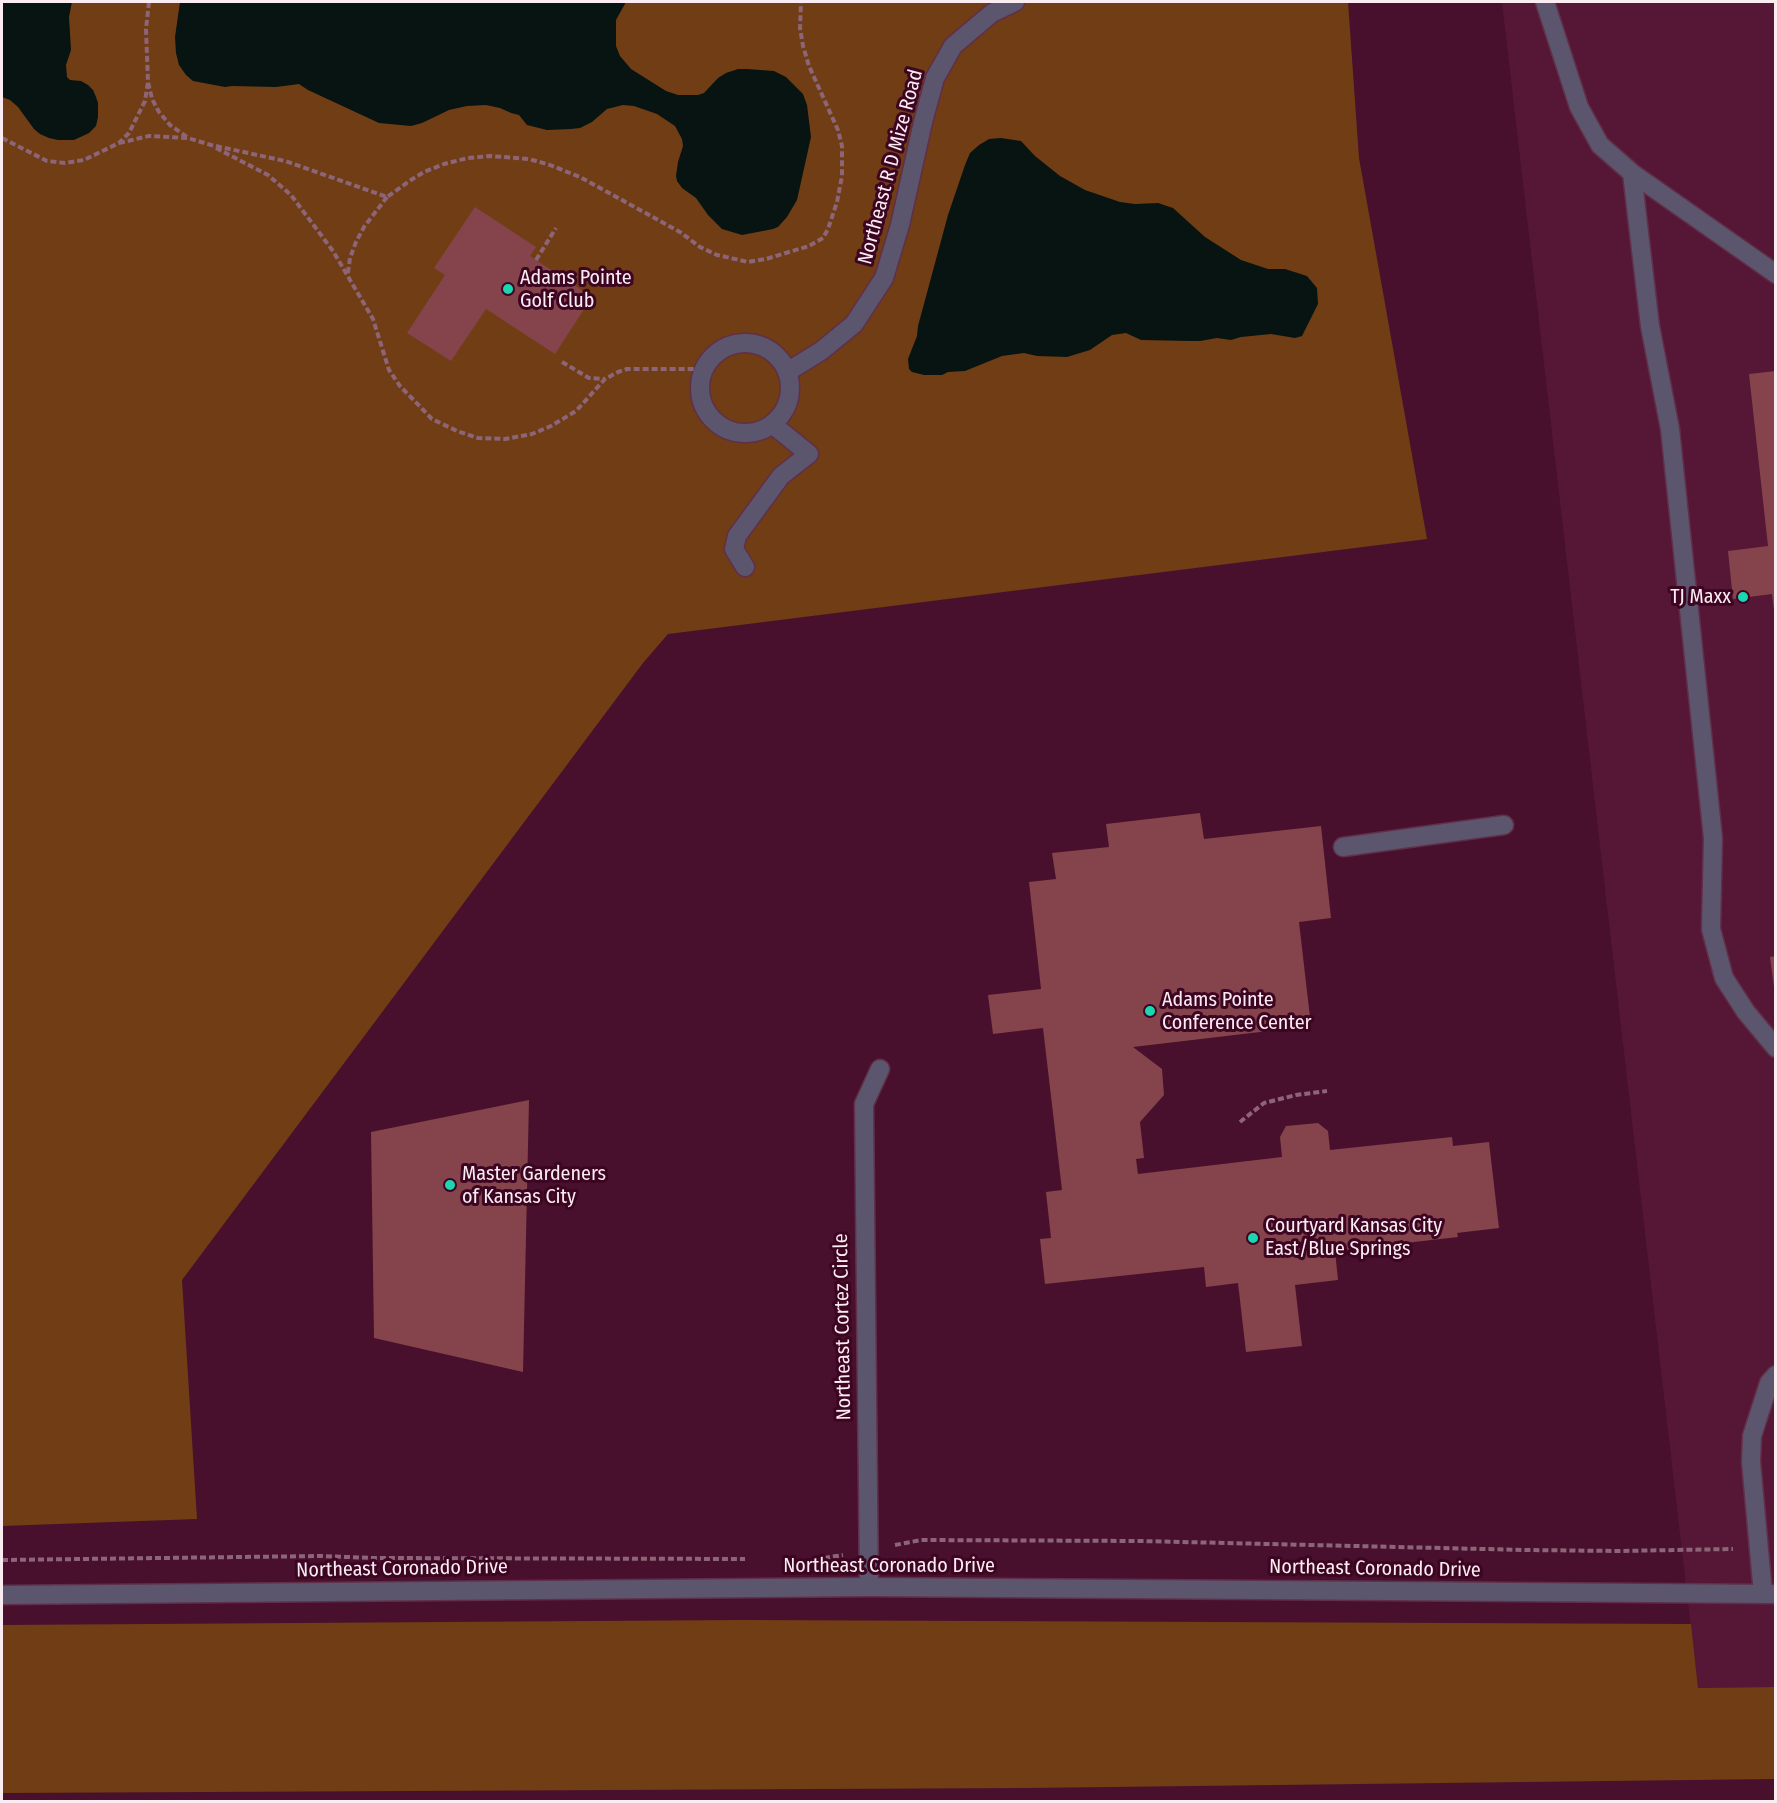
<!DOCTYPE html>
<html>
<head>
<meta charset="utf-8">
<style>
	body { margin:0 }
	#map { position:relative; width:1777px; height:1803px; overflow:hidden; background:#48102c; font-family:"Fira Sans Condensed",sans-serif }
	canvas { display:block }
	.frame { position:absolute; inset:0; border:3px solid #fbecf1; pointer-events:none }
</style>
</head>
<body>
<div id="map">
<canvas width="1777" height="1803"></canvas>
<div class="frame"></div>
</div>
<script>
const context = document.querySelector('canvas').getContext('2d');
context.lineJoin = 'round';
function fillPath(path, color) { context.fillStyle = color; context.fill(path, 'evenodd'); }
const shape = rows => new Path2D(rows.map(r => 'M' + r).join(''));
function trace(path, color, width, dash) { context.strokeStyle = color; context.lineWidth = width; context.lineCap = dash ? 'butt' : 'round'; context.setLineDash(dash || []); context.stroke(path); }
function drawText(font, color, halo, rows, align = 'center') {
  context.font = font + ' "Fira Sans Condensed",sans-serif'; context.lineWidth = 6; context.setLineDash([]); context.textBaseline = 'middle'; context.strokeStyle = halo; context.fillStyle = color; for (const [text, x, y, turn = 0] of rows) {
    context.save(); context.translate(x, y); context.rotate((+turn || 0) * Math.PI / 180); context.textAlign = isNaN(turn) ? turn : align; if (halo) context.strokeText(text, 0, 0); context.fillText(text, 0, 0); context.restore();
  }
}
fillPath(shape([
	[1502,2,1775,2,1775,1687,1698,1688]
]), '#561736');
fillPath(shape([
	[2,2,1348,2,1359,158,1427,539,668,634,643,663,182,1280,197,1519,2,1526],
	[741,1620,1691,1624,1698,1688,1775,1687,1775,1779,1027,1788,2,1793,2,1625]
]), '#713d15');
fillPath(shape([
	[2,2,72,2,69,17,71,50,66,65,67,77,70,80,81,81,88,85,93,90,96,97,98,103,98,117,96,126,89,133,74,140,58,140,49,138,40,134,34,129,18,107,10,100,2,97],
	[180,2,626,2,616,20,616,46,620,56,631,69,666,91,678,95,698,95,704,93,718,78,726,73,738,69,747,69,774,71,786,77,803,94,807,105,811,137,797,200,787,217,778,227,773,229,742,235,722,229,708,215,696,198,682,188,677,181,676,176,678,162,683,146,682,139,675,126,657,114,634,106,623,105,607,109,592,122,580,128,571,129,547,130,527,125,519,115,511,113,500,108,486,105,467,106,449,110,422,123,411,126,379,123,308,90,299,84,276,87,232,86,225,87,193,81,186,75,179,65,176,53,175,37],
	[1001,138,1021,141,1035,156,1060,176,1085,190,1120,202,1135,204,1158,203,1173,208,1205,237,1241,260,1268,269,1285,269,1307,276,1317,288,1318,304,1302,336,1295,338,1271,334,1241,337,1231,340,1217,338,1200,341,1190,341,1141,340,1126,333,1112,335,1090,350,1067,357,1037,356,1024,353,1002,356,965,371,948,372,942,375,924,375,912,372,909,369,908,359,917,336,918,326,948,215,965,165,970,153,979,145,989,139]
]), '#071411');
fillPath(shape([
	[475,207,536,247,530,256,592,297,555,354,486,309,451,361,407,333,445,275,434,268],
	[1776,371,1776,609,1774,610,1772,594,1733,599,1728,551,1768,546,1749,374],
	[1200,813,1204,839,1321,826,1331,918,1299,922,1311,1026,1133,1047,1162,1069,1164,1095,1140,1122,1144,1158,1136,1159,1138,1174,1282,1157,1280,1137,1286,1126,1318,1123,1328,1131,1330,1150,1452,1137,1453,1146,1489,1142,1499,1228,1457,1233,1458,1237,1335,1251,1338,1280,1295,1285,1302,1346,1246,1352,1238,1283,1206,1287,1204,1267,1045,1284,1040,1239,1051,1238,1046,1192,1062,1190,1043,1028,993,1034,988,995,1041,989,1029,882,1056,879,1052,853,1109,847,1106,824],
	[1776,956,1776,987,1774,987,1770,957],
	[529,1100,523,1372,374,1338,371,1132]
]), '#85444b');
const lane = shape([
	[1545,2,1579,107,1600,145,1632,173,1776,274],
	[1632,173,1650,326,1670,429,1713,838,1711,929,1724,978,1746,1012,1776,1048],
	[745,567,734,549,737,536,781,476,809,454,772,424],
	[1343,847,1504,825],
	[1763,1594,1751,1462,1752,1436,1769,1383,1776,1375]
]);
const street = shape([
	'700 388a45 45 0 1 1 90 0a45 45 0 1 1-90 0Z',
	[787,372,821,351,854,324,884,278,900,225,923,122,935,78,953,46,992,13,1015,2],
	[869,1587,864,1104,880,1069],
	[2,1595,869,1587,1776,1594]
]);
trace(lane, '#612f48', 21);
trace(street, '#612f48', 21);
trace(shape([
	[149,2,146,29,148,82,152,99,159,112,170,125,187,137],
	[2,138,47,161,65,163,84,160,119,143,129,133,145,101,148,82],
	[119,143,149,136,188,138,211,145,285,161,387,197,411,180,424,172,444,164,468,158,490,156,529,159,550,165,580,177,680,232,700,247,717,255,748,262,766,259,809,246,823,238,828,229,837,202,842,176,842,146,838,130,809,66,803,46,800,28,801,2],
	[216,148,268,175,291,195,333,251,373,319,389,370,400,386,432,419,457,431,478,438,505,439,532,434,551,426,576,411,605,379,618,372,627,369,704,369],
	[536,260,556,228],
	[348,273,350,258,356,242,364,227,387,197],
	[562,362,589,378,604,379],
	[1240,1122,1264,1103,1296,1095,1327,1091],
	[895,1545,921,1540,1140,1541,1526,1550,1619,1551,1733,1549],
	[824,1558,843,1555],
	[2,1560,320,1556,374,1558,745,1559]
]), '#8d6578', 4, [6, 3]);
trace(lane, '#5b556e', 18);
trace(street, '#5b556e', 18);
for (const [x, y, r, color] of [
	[508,289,6,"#1cd5b1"],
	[1743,597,6,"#1cd5b1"],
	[1150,1011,6,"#1cd5b1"],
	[450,1185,6,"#1cd5b1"],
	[1253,1238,6,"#1cd5b1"]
]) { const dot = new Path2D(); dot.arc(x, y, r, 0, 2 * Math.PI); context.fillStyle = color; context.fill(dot); trace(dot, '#3c0522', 2); }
drawText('20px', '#fbecf1', '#3c0522', [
	["Northeast R D Mize Road",891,167,-75],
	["Northeast Cortez Circle",843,1327,-91],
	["Northeast Coronado Drive",889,1566],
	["Northeast Coronado Drive",402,1569,-1],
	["Northeast Coronado Drive",1375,1569,1]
]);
drawText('20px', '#fbecf1', '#3c0522', [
	["Adams Pointe",520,278],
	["Golf Club",520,301],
	["TJ Maxx",1731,597,"right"],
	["Adams Pointe",1162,1000],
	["Conference Center",1162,1023],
	["Master Gardeners",462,1174],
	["of Kansas City",462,1197],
	["Courtyard Kansas City",1265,1226],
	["East/Blue Springs",1265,1249]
], 'left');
</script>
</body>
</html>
